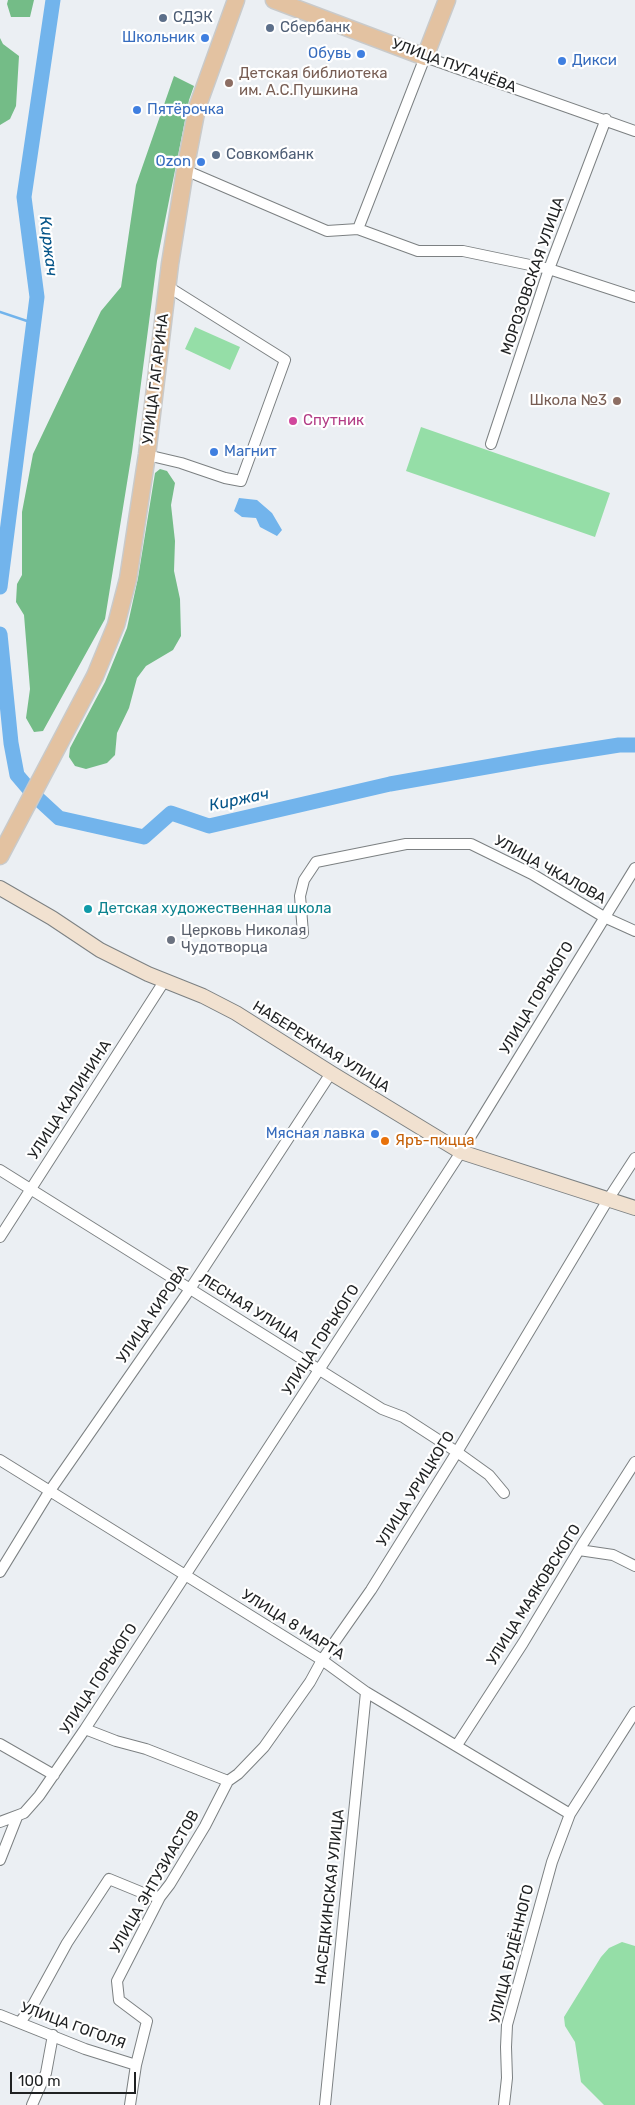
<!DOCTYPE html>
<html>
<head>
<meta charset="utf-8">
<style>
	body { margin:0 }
	#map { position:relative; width:635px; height:2105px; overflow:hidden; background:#ebeff3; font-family:Rubik,sans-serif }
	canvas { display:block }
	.scale { position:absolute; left:10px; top:2072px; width:126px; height:22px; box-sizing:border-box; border:2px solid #1f2122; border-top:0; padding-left:6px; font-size:15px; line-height:18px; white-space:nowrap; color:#1f2122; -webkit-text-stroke:4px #fff; paint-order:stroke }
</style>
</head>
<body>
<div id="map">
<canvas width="635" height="2105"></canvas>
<div class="scale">100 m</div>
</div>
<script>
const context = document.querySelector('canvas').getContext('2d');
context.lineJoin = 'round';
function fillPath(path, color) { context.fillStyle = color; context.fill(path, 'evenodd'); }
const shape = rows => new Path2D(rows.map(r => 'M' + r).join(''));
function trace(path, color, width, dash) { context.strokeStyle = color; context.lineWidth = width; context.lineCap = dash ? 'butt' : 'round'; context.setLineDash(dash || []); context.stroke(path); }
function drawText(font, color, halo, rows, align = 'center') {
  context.font = font + ' Rubik,sans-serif'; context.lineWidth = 4.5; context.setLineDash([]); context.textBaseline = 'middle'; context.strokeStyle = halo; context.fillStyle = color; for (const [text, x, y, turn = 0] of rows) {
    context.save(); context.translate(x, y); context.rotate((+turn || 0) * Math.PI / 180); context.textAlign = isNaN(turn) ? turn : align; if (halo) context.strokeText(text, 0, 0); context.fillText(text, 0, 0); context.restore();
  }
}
fillPath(shape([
	[195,327,240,347,230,370,185,349],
	[421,427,610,493,595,537,406,471],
	[622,1942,635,1946,635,2105,604,2105,581,2082,575,2042,565,2026,564,2017,601,1957,609,1948]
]), '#95dea7');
fillPath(shape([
	[8,0,34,0,30,17,11,17,7,4],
	[0,38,3,44,19,56,16,106,10,119,0,125],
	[174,76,194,86,189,100,157,261,132,452,105,619,43,731,34,732,26,718,30,689,24,615,16,602,17,584,22,575,22,512,33,454,101,311,121,287,136,185],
	[160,469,167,471,175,483,171,505,175,541,174,571,180,599,181,636,173,650,146,666,137,678,129,708,117,733,115,755,107,763,86,769,75,766,69,757,70,748,105,682,127,628,138,578,155,473]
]), '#74bc87');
fillPath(shape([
	[239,498,257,500,272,513,282,530,277,536,260,527,256,518,242,517,234,511]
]), '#72b4ec');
trace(shape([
	[0,312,33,323]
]), '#72b4ec', 2.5);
trace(shape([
	[0,587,37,297,24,197,53,0],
	[0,634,11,743,17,775,34,795,59,818,144,837,171,813,209,826,390,784,537,758,619,745,635,745]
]), '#72b4ec', 15);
const street = shape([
	[185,170,327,231,358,229,418,251,463,251,549,269,635,297],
	[358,229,425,57,635,131],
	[491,444,549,269,606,119],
	[147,455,181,463,225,478,241,481,285,360,167,286],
	[303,933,300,896,304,880,316,862,406,844,471,844,532,874,604,917,635,931],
	[0,1170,382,1409,403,1417,457,1452,489,1475,504,1493],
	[0,1237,165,980],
	[0,1460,322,1660,366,1692,570,1814],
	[579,1550,613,1555,635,1566],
	[0,1572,49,1492,190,1289,331,1073],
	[85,1729,116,1741,146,1749,228,1781],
	[0,1744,54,1775],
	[457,1745,523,1643,582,1545,635,1462],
	[0,1822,24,1813,39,1796,85,1729,461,1152,635,868],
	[0,1860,17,1817],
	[0,2015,85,2049,136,2065],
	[20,2022,33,2005,67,1943,109,1879,148,1895,160,1897],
	[32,2105,46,2073,53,2035],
	[130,2105,136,2065,147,2021,119,2000,117,1981,160,1897,170,1884,205,1826,228,1781,238,1774,264,1747,310,1682,322,1660,371,1590,457,1452,609,1198,635,1158],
	[325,2105,366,1692],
	[504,2105,507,2078,506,2047,507,2025,552,1862,570,1814,635,1712]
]);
const secondary = shape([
	[0,888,52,918,100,950,148,974,203,996,236,1013,331,1073,461,1152,635,1208]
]);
const primary = shape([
	[274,0,425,57,447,0],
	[0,856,95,676,116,625,128,579,147,455,170,264,185,170,197,108,236,0]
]);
trace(street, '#7c8082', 12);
trace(secondary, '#7c8082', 16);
trace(primary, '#c9caca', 19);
trace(street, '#fff', 10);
trace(secondary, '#f1e1d0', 14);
trace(primary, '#e3c2a1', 16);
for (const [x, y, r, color] of [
	[163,18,5,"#5c6f8a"],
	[270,28,5,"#5c6f8a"],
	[205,38,5,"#3f7fe0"],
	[361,54,5,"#3f7fe0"],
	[562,61,5,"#3f7fe0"],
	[229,83,5,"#8d6e63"],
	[137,110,5,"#3f7fe0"],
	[216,155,5,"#5c6f8a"],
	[201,162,5,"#3f7fe0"],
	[617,401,5,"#8d6e63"],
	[293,421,5,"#d1479c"],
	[214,452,5,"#3f7fe0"],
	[88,909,5,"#0f9aa8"],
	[171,940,5,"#6b7280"],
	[375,1134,5,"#3f7fe0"],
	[385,1141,5,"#e8710a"]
]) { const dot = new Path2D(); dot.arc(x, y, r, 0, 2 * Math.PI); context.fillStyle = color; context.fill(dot); trace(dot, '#fff', 2); }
drawText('15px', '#4e5e75', '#fff', [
	["СДЭК",173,18],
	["Сбербанк",280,28],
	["Совкомбанк",226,155]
], 'left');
drawText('15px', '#366cbe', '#fff', [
	["Школьник",195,38],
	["Обувь",351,54],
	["Дикси",572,61,"left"],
	["Пятёрочка",147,110,"left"],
	["Ozon",191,162],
	["Магнит",224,452,"left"],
	["Мясная лавка",365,1134]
], 'right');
drawText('15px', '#1f2122', '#fff', [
	["УЛИЦА ПУГАЧЁВА",454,66,20],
	["МОРОЗОВСКАЯ УЛИЦА",533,276,-71],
	["УЛИЦА ГАГАРИНА",156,379,-83],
	["УЛИЦА ЧКАЛОВА",550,870,29],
	["УЛИЦА ГОРЬКОГО",537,998,-59],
	["НАБЕРЕЖНАЯ УЛИЦА",321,1047,32],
	["УЛИЦА КАЛИНИНА",70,1100,-57],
	["ЛЕСНАЯ УЛИЦА",249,1308,32],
	["УЛИЦА КИРОВА",153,1314,-56],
	["УЛИЦА ГОРЬКОГО",321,1340,-57],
	["УЛИЦА УРИЦКОГО",416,1489,-58],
	["УЛИЦА МАЯКОВСКОГО",534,1595,-58],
	["УЛИЦА 8 МАРТА",293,1625,32],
	["УЛИЦА ГОРЬКОГО",99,1679,-57],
	["УЛИЦА ЭНТУЗИАСТОВ",155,1882,-60],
	["НАСЕДКИНСКАЯ УЛИЦА",330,1897,-84],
	["УЛИЦА БУДЁННОГО",512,1954,-76],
	["УЛИЦА ГОГОЛЯ",73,2026,20]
]);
drawText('15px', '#785e54', '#fff', [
	["Детская библиотека",239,74],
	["им. А.С.Пушкина",239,91],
	["Школа №3",607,401,"right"]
], 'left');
drawText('15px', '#b23c85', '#fff', [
	["Спутник",303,421]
], 'left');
drawText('15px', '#0d838f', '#fff', [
	["Детская художественная школа",98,909]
], 'left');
drawText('15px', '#5b616d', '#fff', [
	["Церковь Николая",181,931],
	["Чудотворца",181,948]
], 'left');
drawText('15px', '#c56008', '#fff', [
	["Яръ-пицца",395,1141]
], 'left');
drawText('italic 16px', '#045488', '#fff', [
	["Киржач",48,246,83],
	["Киржач",239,800,-12]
]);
</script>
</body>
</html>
